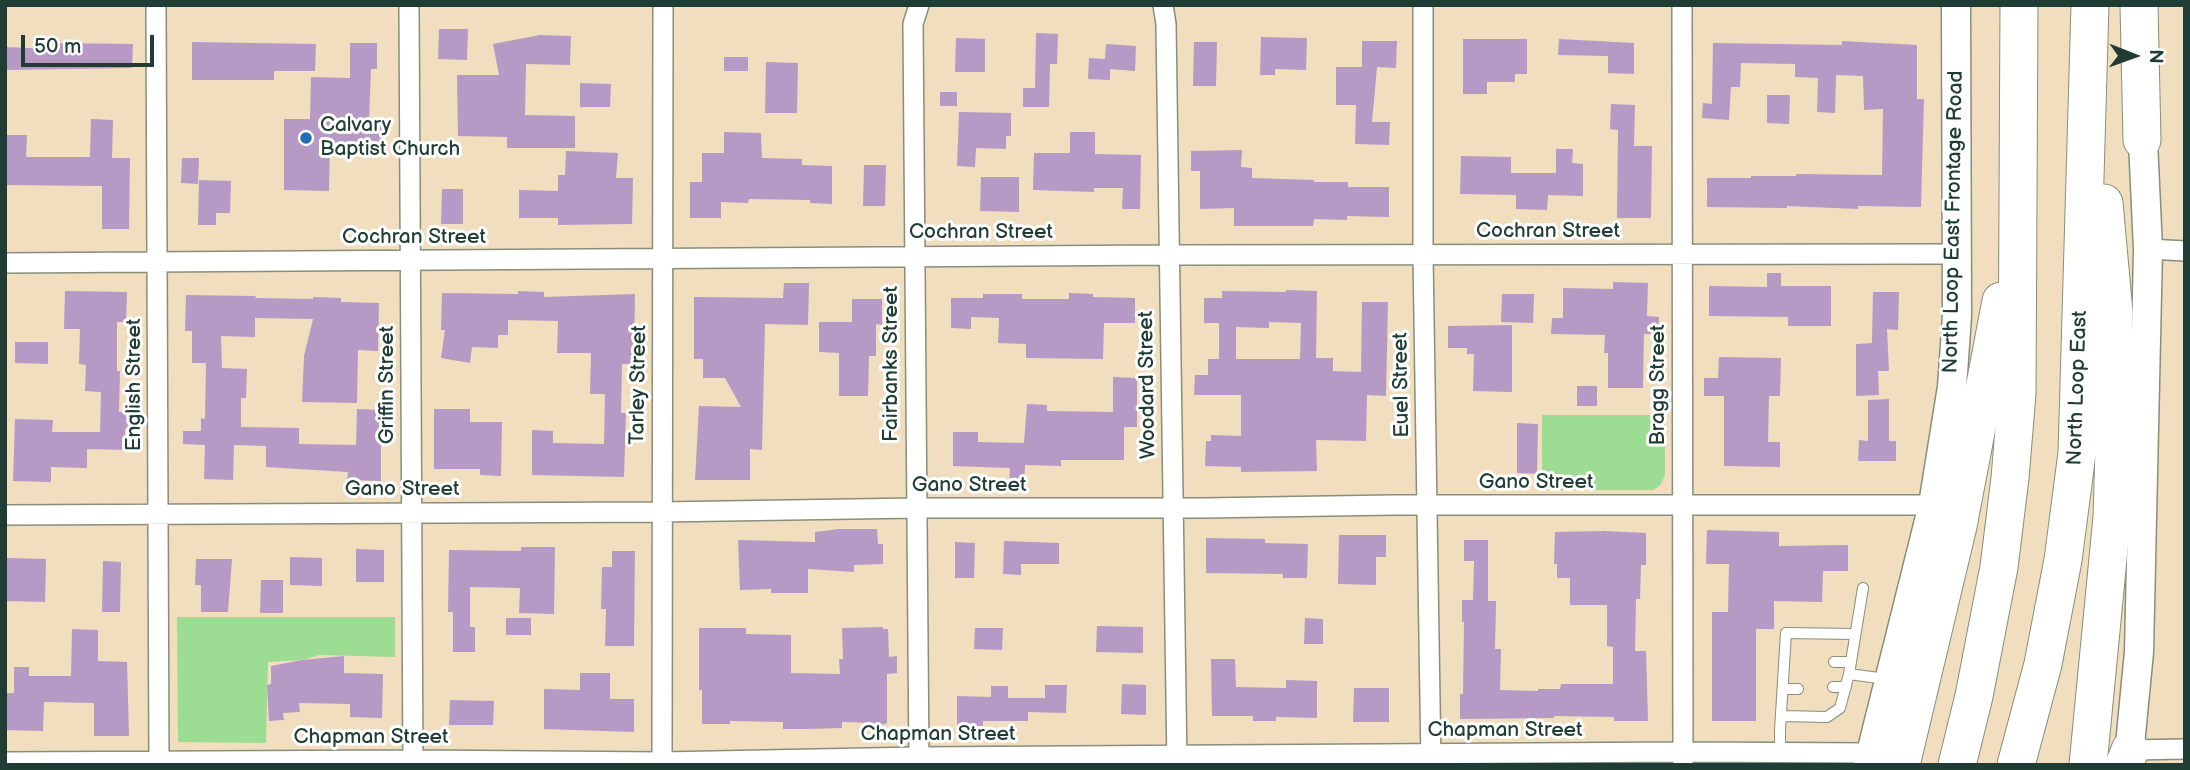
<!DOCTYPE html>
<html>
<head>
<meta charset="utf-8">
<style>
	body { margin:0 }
	#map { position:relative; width:2190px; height:770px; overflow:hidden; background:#f1debf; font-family:"Balsamiq Sans",sans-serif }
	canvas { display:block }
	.frame { position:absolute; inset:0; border:7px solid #1f3d34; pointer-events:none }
	.north { position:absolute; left:2099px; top:21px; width:70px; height:70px; -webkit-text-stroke:5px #fff; paint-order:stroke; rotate:91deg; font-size:19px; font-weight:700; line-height:28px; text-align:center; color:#1f3d34 }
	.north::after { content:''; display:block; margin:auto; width:24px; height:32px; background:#1f3d34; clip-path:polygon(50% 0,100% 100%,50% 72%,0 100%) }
	.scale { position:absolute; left:21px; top:35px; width:133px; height:32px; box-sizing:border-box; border:4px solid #1f3d34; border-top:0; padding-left:9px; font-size:21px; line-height:24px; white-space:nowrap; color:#1f3d34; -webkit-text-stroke:5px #fff; paint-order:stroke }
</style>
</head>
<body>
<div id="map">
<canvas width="2190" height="770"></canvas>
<div class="frame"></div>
<div class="north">N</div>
<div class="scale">50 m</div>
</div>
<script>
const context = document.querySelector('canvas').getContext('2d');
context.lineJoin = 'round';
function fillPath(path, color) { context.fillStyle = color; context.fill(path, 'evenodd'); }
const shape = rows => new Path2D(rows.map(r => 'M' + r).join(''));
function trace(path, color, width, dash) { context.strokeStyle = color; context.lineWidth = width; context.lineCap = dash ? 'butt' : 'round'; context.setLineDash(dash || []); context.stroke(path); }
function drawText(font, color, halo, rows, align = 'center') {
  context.font = font + ' "Balsamiq Sans",sans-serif'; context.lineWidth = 6; context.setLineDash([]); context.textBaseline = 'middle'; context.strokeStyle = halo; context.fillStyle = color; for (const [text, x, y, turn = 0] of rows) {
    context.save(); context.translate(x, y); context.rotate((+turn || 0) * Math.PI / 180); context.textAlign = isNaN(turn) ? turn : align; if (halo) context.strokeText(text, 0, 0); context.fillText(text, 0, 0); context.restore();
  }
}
fillPath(shape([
	[1542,415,1665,415,1665,475,1661,484,1654,490,1542,490],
	[177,617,395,617,395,657,320,655,302,660,268,662,266,743,178,742]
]), '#9cdc93');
fillPath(shape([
	[439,29,468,29,467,60,438,59],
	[1036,33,1058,34,1057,64,1050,64,1049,107,1023,107,1023,88,1035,88],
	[540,35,571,36,570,65,526,64,525,115,575,116,575,148,507,148,507,137,458,136,457,75,499,75,493,44],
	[1261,37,1307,38,1306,70,1275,69,1275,75,1260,75],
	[956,38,985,39,985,72,955,72],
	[1463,39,1527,39,1527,74,1515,74,1515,82,1487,82,1487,94,1463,94],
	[1559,39,1634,43,1634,74,1608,73,1608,56,1558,55],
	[1362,41,1397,41,1396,68,1377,67,1372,122,1390,122,1389,145,1355,144,1356,105,1336,105,1336,67,1362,67],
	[1842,41,1917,45,1917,99,1924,99,1921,207,1858,206,1858,209,1787,206,1787,208,1707,207,1707,178,1751,178,1751,176,1796,176,1796,174,1882,175,1883,109,1864,110,1863,76,1836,75,1835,113,1817,112,1818,78,1795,77,1795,64,1741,63,1740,87,1731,87,1729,120,1702,118,1703,103,1712,104,1713,43,1842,45],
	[192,42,316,44,315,71,274,71,274,80,192,80],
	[1194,42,1217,42,1216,86,1193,86],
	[54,43,133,44,132,68,5,70,5,47,54,49],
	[350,43,377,43,377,69,371,69,369,120,383,120,382,148,330,147,329,191,284,190,284,119,310,119,311,77,350,78],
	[1106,44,1136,46,1135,71,1110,69,1110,80,1088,79,1089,58,1105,59],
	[724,57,748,57,748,71,724,71],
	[766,62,798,63,797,113,765,113],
	[580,83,611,84,610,107,580,107],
	[940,92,957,92,957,106,940,106],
	[1767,95,1790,95,1789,124,1767,123],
	[1611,104,1635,105,1634,146,1652,146,1651,218,1617,218,1618,130,1610,129],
	[959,112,1011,113,1011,136,1006,136,1006,149,976,148,975,167,957,166],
	[91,119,113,120,112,158,130,158,129,229,102,229,102,186,5,185,5,135,27,135,26,157,90,157],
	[724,132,761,133,762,158,802,159,802,165,832,166,832,204,810,203,810,200,749,199,748,203,721,202,721,218,690,218,690,182,702,182,702,153,724,153],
	[1070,132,1095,132,1095,154,1141,155,1140,209,1122,209,1123,188,1094,188,1094,192,1033,190,1034,153,1070,153],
	[1556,149,1573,149,1572,163,1583,164,1583,196,1548,195,1547,210,1516,209,1516,195,1460,194,1461,156,1511,157,1511,173,1556,173],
	[1242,150,1241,167,1252,168,1252,178,1314,180,1314,182,1348,182,1348,187,1389,187,1389,217,1347,216,1347,220,1314,219,1313,226,1234,226,1234,208,1200,209,1200,171,1191,171,1191,151],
	[566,151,618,153,616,178,633,178,632,224,558,225,558,218,519,218,519,190,558,191,558,175,565,175],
	[182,158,199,158,198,184,181,183],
	[864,165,886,165,885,206,863,206],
	[981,177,1019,177,1019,212,980,211],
	[199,180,231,181,230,213,216,213,216,225,198,225],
	[442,189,463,189,463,224,441,224],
	[1767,273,1781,273,1781,286,1831,286,1831,326,1788,326,1788,317,1709,316,1709,286,1767,287],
	[1613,282,1648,283,1647,316,1659,317,1658,334,1644,334,1643,388,1608,388,1608,353,1604,353,1605,335,1551,334,1552,318,1563,318,1563,288,1613,289],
	[784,283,809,283,808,325,765,324,762,450,750,449,750,480,695,480,699,406,741,407,725,378,703,378,703,359,694,359,694,297,783,298],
	[1286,290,1317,291,1316,358,1333,358,1333,371,1361,372,1362,302,1388,302,1386,396,1367,395,1366,441,1316,440,1317,471,1241,472,1241,467,1205,466,1206,441,1211,441,1211,435,1241,436,1241,395,1194,395,1195,375,1208,375,1208,359,1219,359,1219,323,1204,323,1204,298,1222,298,1222,291,1286,292],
	[1269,322,1301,323,1300,359,1236,359,1236,327,1269,328],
	[65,291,127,292,126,322,117,322,117,371,120,371,119,412,137,412,137,429,125,429,125,450,87,449,87,468,51,467,51,482,13,481,15,419,53,420,52,432,100,432,101,392,85,391,86,365,79,364,80,329,64,329],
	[518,291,544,292,544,297,635,294,634,364,622,364,621,413,626,413,624,477,532,475,532,430,553,431,553,443,604,444,605,394,590,394,591,353,557,353,558,321,508,320,508,335,498,335,498,348,472,347,470,363,441,358,445,330,441,330,442,293,518,294],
	[1873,292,1899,292,1898,330,1887,329,1889,371,1878,371,1879,395,1856,396,1856,344,1872,343],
	[1069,293,1093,294,1093,297,1135,298,1135,323,1104,323,1103,359,1026,358,1026,344,998,343,999,318,971,317,971,329,951,328,951,298,983,298,983,294,1022,294,1022,299,1069,299],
	[1502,294,1534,294,1533,323,1501,322],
	[186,295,256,296,255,298,313,299,313,297,341,298,341,302,379,303,378,351,358,350,357,403,302,402,304,356,313,319,255,318,255,337,221,336,222,368,247,369,246,398,241,398,241,427,299,428,299,444,356,445,357,409,381,410,381,481,347,480,348,472,266,467,266,446,234,445,233,480,204,479,205,445,183,444,183,431,201,431,201,418,205,419,206,363,192,363,192,331,185,331],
	[852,299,882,299,882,325,876,324,876,356,869,356,868,396,839,396,839,353,819,352,819,322,852,322],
	[1512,325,1512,392,1473,391,1474,354,1467,354,1467,348,1448,348,1448,326],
	[15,342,48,342,48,364,15,363],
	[1719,357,1781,358,1780,396,1769,396,1768,442,1780,442,1780,467,1724,466,1724,396,1704,396,1704,378,1718,378],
	[1113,377,1137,378,1137,427,1124,427,1124,460,1061,460,1061,466,1025,465,1024,487,1009,487,1010,468,953,466,953,432,978,432,978,442,1024,443,1027,404,1047,405,1047,411,1113,412],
	[1577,386,1597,386,1597,406,1577,406],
	[1889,399,1889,441,1896,441,1896,461,1858,461,1859,440,1868,441,1868,400],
	[434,409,470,409,470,422,502,422,501,476,480,475,480,469,434,469],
	[1517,423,1538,424,1537,474,1517,473],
	[839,529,877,529,878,544,883,544,883,564,854,565,854,572,808,569,808,593,771,593,771,589,740,590,738,540,815,542,815,532],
	[1707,530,1779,532,1779,546,1848,545,1848,571,1823,571,1822,602,1774,601,1774,629,1756,629,1756,721,1712,721,1712,612,1728,612,1729,564,1706,564],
	[1604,531,1646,533,1646,565,1641,565,1640,599,1636,599,1635,651,1646,651,1648,721,1614,721,1614,717,1554,716,1554,718,1460,719,1460,694,1463,694,1464,622,1462,622,1462,600,1473,600,1474,561,1464,561,1464,540,1488,540,1488,601,1496,601,1495,649,1501,649,1500,690,1538,691,1538,689,1560,689,1561,684,1613,684,1613,647,1607,646,1607,605,1570,605,1570,578,1557,578,1557,564,1554,564,1555,532],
	[1339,535,1386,535,1386,557,1376,557,1376,585,1338,584],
	[1206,538,1265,539,1265,543,1308,544,1307,578,1283,578,1283,574,1206,573],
	[1004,541,1059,543,1059,564,1021,564,1021,575,1003,574],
	[955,542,975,543,974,578,955,578],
	[521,547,555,547,554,614,519,613,520,588,470,587,470,627,475,627,475,652,453,652,453,612,448,612,449,550,521,551],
	[356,549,384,550,384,582,356,582],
	[612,551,635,551,634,646,605,646,606,609,601,609,602,567,612,567],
	[290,557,322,558,322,586,290,585],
	[5,558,46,559,45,602,5,601],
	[196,559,232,559,228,612,201,612,201,585,195,585],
	[103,561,121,562,120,612,102,612],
	[261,580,283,580,283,613,260,613],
	[506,618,531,618,531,635,506,635],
	[1305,618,1323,619,1323,644,1304,644],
	[1097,626,1143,627,1143,653,1096,652],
	[883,627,883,629,888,629,889,657,897,656,897,673,887,674,887,723,873,728,872,723,842,722,842,728,806,729,783,729,783,722,730,721,730,724,702,724,702,690,699,690,699,628,746,628,746,634,791,635,791,673,840,674,839,659,843,659,842,628],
	[975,628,1003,628,1002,650,974,649],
	[72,629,98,630,98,661,127,662,129,736,94,736,94,703,44,702,43,731,5,730,5,693,14,693,14,667,29,667,29,676,71,676],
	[344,656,344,673,383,674,382,718,350,717,350,704,299,703,300,712,283,713,284,720,269,721,267,685,271,684,271,666,302,660],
	[1211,659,1235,659,1236,687,1286,688,1286,680,1317,681,1317,718,1276,717,1276,721,1253,721,1253,716,1212,716],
	[580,673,610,673,610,699,634,699,634,732,544,729,544,689,580,690],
	[1122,684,1146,685,1146,715,1121,714],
	[1045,685,1067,685,1066,713,1028,712,1028,721,983,721,983,730,957,729,957,696,991,697,991,686,1008,686,1008,698,1045,698],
	[1354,688,1389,688,1389,722,1353,722],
	[450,700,494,701,493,725,449,725]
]), '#b699c5');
const lane = shape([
	[1863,588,1849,674,1886,679],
	[1834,662,1851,662],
	[1833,687,1846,687],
	[1783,689,1798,689],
	[1782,716,1827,717,1840,708,1849,674],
	[1780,753,1780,730,1786,633,1855,634]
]);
const street = shape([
	[156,5,159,765],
	[409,5,413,765],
	[919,5,913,24,919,765],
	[1163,5,1166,24,1177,765],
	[1423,5,1423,255,1431,765],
	[1682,5,1683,764],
	[2148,249,2185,251],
	[5,263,1169,255,1957,254],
	[5,515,661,512,916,508,1204,508,1393,505,1933,505],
	[2130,750,2185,749],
	[5,762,413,760,662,762,919,757,1683,752,1871,753],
	[662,765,663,5]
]);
const secondary = shape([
	[1868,765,1933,505,1952,387,1957,316,1956,5],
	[2128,765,2139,652,2148,249,2142,120]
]);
const highway = shape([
	[2139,5,2142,140],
	[1901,765,1958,526,2001,301],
	[1957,765,1974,696,1999,567,2010,478,2017,394,2019,5],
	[2016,765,2043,664,2063,560,2077,453,2090,5],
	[2088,765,2112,517,2115,417,2114,313,2104,203],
	[2124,765,2130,750]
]);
trace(lane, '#888e7a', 12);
trace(street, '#888e7a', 22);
trace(secondary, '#888e7a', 31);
trace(highway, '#888e7a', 39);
trace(lane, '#fff', 10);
trace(street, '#fff', 19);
trace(secondary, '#fff', 28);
trace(highway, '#fff', 37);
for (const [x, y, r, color] of [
	[306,138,7,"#1f6fb2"]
]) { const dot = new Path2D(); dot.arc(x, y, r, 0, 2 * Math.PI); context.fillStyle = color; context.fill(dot); trace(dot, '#fff', 2.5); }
drawText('21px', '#1f3d34', '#fff', [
	["Calvary",320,126],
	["Baptist Church",320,150]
], 'left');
drawText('21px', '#1f3d34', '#fff', [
	["North Loop East Frontage Road",1954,222,-89],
	["Cochran Street",1548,232],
	["Cochran Street",981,233],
	["Cochran Street",414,238],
	["Fairbanks Street",892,364,-90],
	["English Street",135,385,-90],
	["Griffin Street",388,385,-90],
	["Tarley Street",639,385,-89],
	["Woodard Street",1148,385,-91],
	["Euel Street",1402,385,-91],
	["Bragg Street",1659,385,-90],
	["North Loop East",2078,388,-88],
	["Gano Street",1536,483],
	["Gano Street",969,486],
	["Gano Street",402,490],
	["Chapman Street",1505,731],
	["Chapman Street",938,735],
	["Chapman Street",371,738]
]);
</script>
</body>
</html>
